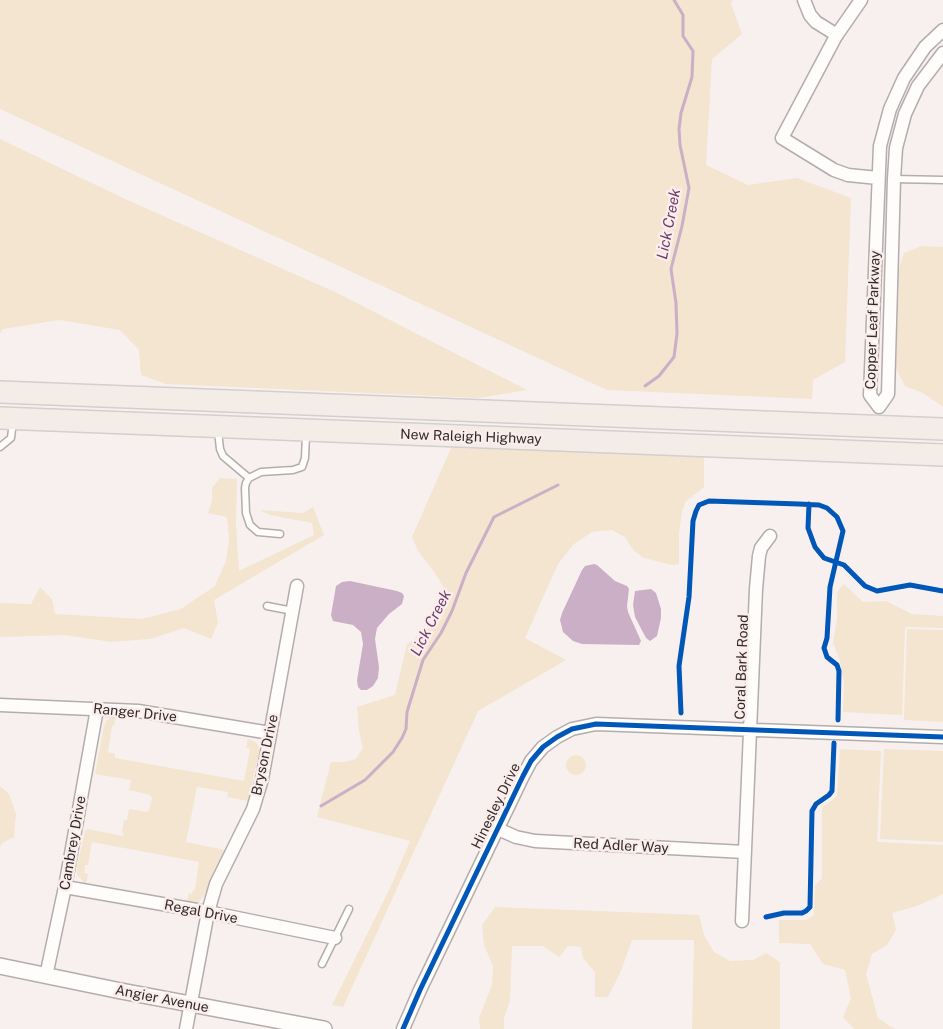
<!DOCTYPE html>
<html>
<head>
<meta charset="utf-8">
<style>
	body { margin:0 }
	canvas { display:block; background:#f8f0ee }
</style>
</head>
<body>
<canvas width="943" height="1029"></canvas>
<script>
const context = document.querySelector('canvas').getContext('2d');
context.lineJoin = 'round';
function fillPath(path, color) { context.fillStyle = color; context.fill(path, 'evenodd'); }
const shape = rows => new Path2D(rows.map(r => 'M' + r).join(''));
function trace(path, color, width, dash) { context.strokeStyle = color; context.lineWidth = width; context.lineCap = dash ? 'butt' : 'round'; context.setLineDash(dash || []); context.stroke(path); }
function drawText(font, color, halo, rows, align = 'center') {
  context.font = font + ' "Public Sans",sans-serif'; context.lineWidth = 5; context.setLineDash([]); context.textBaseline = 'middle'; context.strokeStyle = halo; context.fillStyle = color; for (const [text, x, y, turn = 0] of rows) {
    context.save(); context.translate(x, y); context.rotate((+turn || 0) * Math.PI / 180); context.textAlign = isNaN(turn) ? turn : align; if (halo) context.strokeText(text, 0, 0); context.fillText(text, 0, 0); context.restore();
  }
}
fillPath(shape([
	[0,0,733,0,731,4,742,34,712,59,706,165,748,185,797,178,851,198,845,362,813,380,812,399,607,390,0,109],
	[0,139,125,199,335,292,527,390,479,398,166,384,141,375,139,350,120,330,59,320,3,329,0,333],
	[922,246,943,247,943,407,923,393,905,386,896,368,899,269,904,253],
	[451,448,704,455,704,487,686,501,682,511,679,533,679,564,672,565,644,558,634,551,625,537,612,530,592,532,574,544,558,564,525,638,566,660,478,711,343,1007,332,1005,391,886,410,841,317,817,331,762,344,762,356,759,363,748,359,731,357,707,395,695,407,644,442,617,447,604,443,586,433,570,418,551,412,537],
	[220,478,237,479,236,526,239,571,314,535,312,523,270,515,259,510,303,513,313,507,324,535,214,600,218,623,211,639,184,628,150,639,111,642,65,635,0,637,0,603,31,604,40,587,52,599,55,614,142,619,181,609,215,586,226,561,229,539,227,517,208,513,212,501,212,488],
	[844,584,863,602,886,601,912,614,943,616,943,628,905,627,902,715,843,712,844,683,840,661,833,643,837,619,837,592],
	[907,629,943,630,943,722,904,720],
	[110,718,116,718,114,726,112,726,108,752,115,754,115,758,244,781,250,749,246,748,248,739,256,742,259,746,259,752,248,801,227,797,228,792,197,787,186,842,225,850,204,896,198,902,187,901,189,893,192,894,193,890,195,890,199,862,92,842,88,865,85,865,84,873,88,874,86,884,82,884,83,881,77,875,77,867,85,831,88,829,123,836,124,833,122,832,124,820,127,820,129,809,147,812,149,810,152,798,150,795,129,790,131,780,95,774,104,726,106,721],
	[840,749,881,751,877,842,943,845,943,894,917,906,892,913,896,930,887,945,872,954,866,974,878,1018,895,1029,854,1029,843,1017,851,998,845,970,823,964,810,944,779,943,779,920,806,920,814,915,815,886,822,878,822,808,837,796],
	[884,749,943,751,943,842,880,839],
	'566 765a10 10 0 1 1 20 0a10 10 0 1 1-20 0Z',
	[0,786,9,794,16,814,14,837,2,843,0,847],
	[495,907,699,915,704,935,714,952,730,961,753,960,766,953,780,962,780,1029,692,1029,694,940,632,940,621,971,608,997,595,997,595,972,583,958,581,947,568,946,559,957,543,946,512,946,510,1001,504,1018,504,1029,480,1029,479,1018,492,985,493,966,484,945,482,925]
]), '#f3e5cf');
fillPath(shape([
	[594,564,597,565,615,581,627,586,629,589,627,606,628,612,641,641,639,645,582,644,573,641,563,632,560,620,562,613,582,570,585,566],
	[350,581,397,591,402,593,404,596,402,604,389,614,377,628,375,639,379,667,378,678,373,686,367,690,361,690,358,687,357,680,363,644,361,632,353,625,333,621,331,615,336,586,342,582],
	[651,589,656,593,661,609,661,618,657,636,650,641,646,638,635,617,633,605,635,591]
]), '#caafc6');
trace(shape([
	[645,386,659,376,674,357,677,334,676,303,671,269,682,226,689,188,680,145,679,129,681,113,692,77,693,51,683,36,683,15,674,0],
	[321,806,365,780,393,752,402,738,406,729,407,712,423,660,441,633,452,611,466,573,494,517,558,485]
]), '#caafc6', 3);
const service = shape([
	[894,179,943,180],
	[218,431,220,449,223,456,249,478],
	[0,447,11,438,13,421],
	[280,534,258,532,250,525,246,513,245,488,246,483,249,478,261,472,293,470,302,467,305,458,306,434],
	[267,606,293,611],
	[322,964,349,909]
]);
const minor = shape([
	[804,0,810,15,816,22,837,35],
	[861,0,836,36,782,138,834,170,848,175,878,178],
	[879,407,870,395,880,146,890,109,904,78,925,47,943,30],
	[879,407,888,394,894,179,896,148,905,114,918,86,943,53],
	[0,705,138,711,270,733],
	[498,829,516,837,535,841,745,852],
	[65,887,208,912,335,938],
	[742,921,756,589,759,556,761,548,770,536],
	[46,976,65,887,97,709],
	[186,1029,208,912,216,884,253,809,262,779,297,586],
	[403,1029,420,990,523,776,531,761,543,747,557,737,572,729,596,724,943,737]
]);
const tertiary = shape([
	[0,966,121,991,324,1029]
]);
const trunk = shape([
	[0,392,943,429],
	[0,418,943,455]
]);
trace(service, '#b3adac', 9);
trace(minor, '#b3adac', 15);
trace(tertiary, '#b3adac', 18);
trace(trunk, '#d3cfce', 24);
trace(service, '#fefdfc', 6);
trace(minor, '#fefdfc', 12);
trace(tertiary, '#fefdfc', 15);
trace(trunk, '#f4ece6', 21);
trace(shape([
	[809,504,808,528,815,547,824,558,844,565,865,586,877,591,910,585,943,591],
	[681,713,679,666,689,597,693,521,696,511,699,505,709,501,799,504,819,505,827,508,837,517,843,531,830,587,827,638,824,648,827,657,837,665,839,671,838,720],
	[766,917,784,913,802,913,806,911,810,907,812,811,816,804,829,795,832,791,834,743],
	[403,1029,420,990,523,776,531,761,543,747,557,737,572,729,596,724,943,737]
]), '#0057b8', 5);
drawText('14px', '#302b2a', '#fbedeb', [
	["Copper Leaf Parkway",873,320,-88],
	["New Raleigh Highway",471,437,2],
	["Coral Bark Road",742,667,-88],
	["Ranger Drive",135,713,6],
	["Bryson Drive",265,755,-78],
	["Hinesley Drive",496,806,-64],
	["Cambrey Drive",73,843,-80],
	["Red Adler Way",621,846,3],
	["Regal Drive",201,912,11],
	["Angier Avenue",162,999,11]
]);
drawText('italic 15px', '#6c3e6b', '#fbedeb', [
	["Lick Creek",669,224,-79],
	["Lick Creek",431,623,-63]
]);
</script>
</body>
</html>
